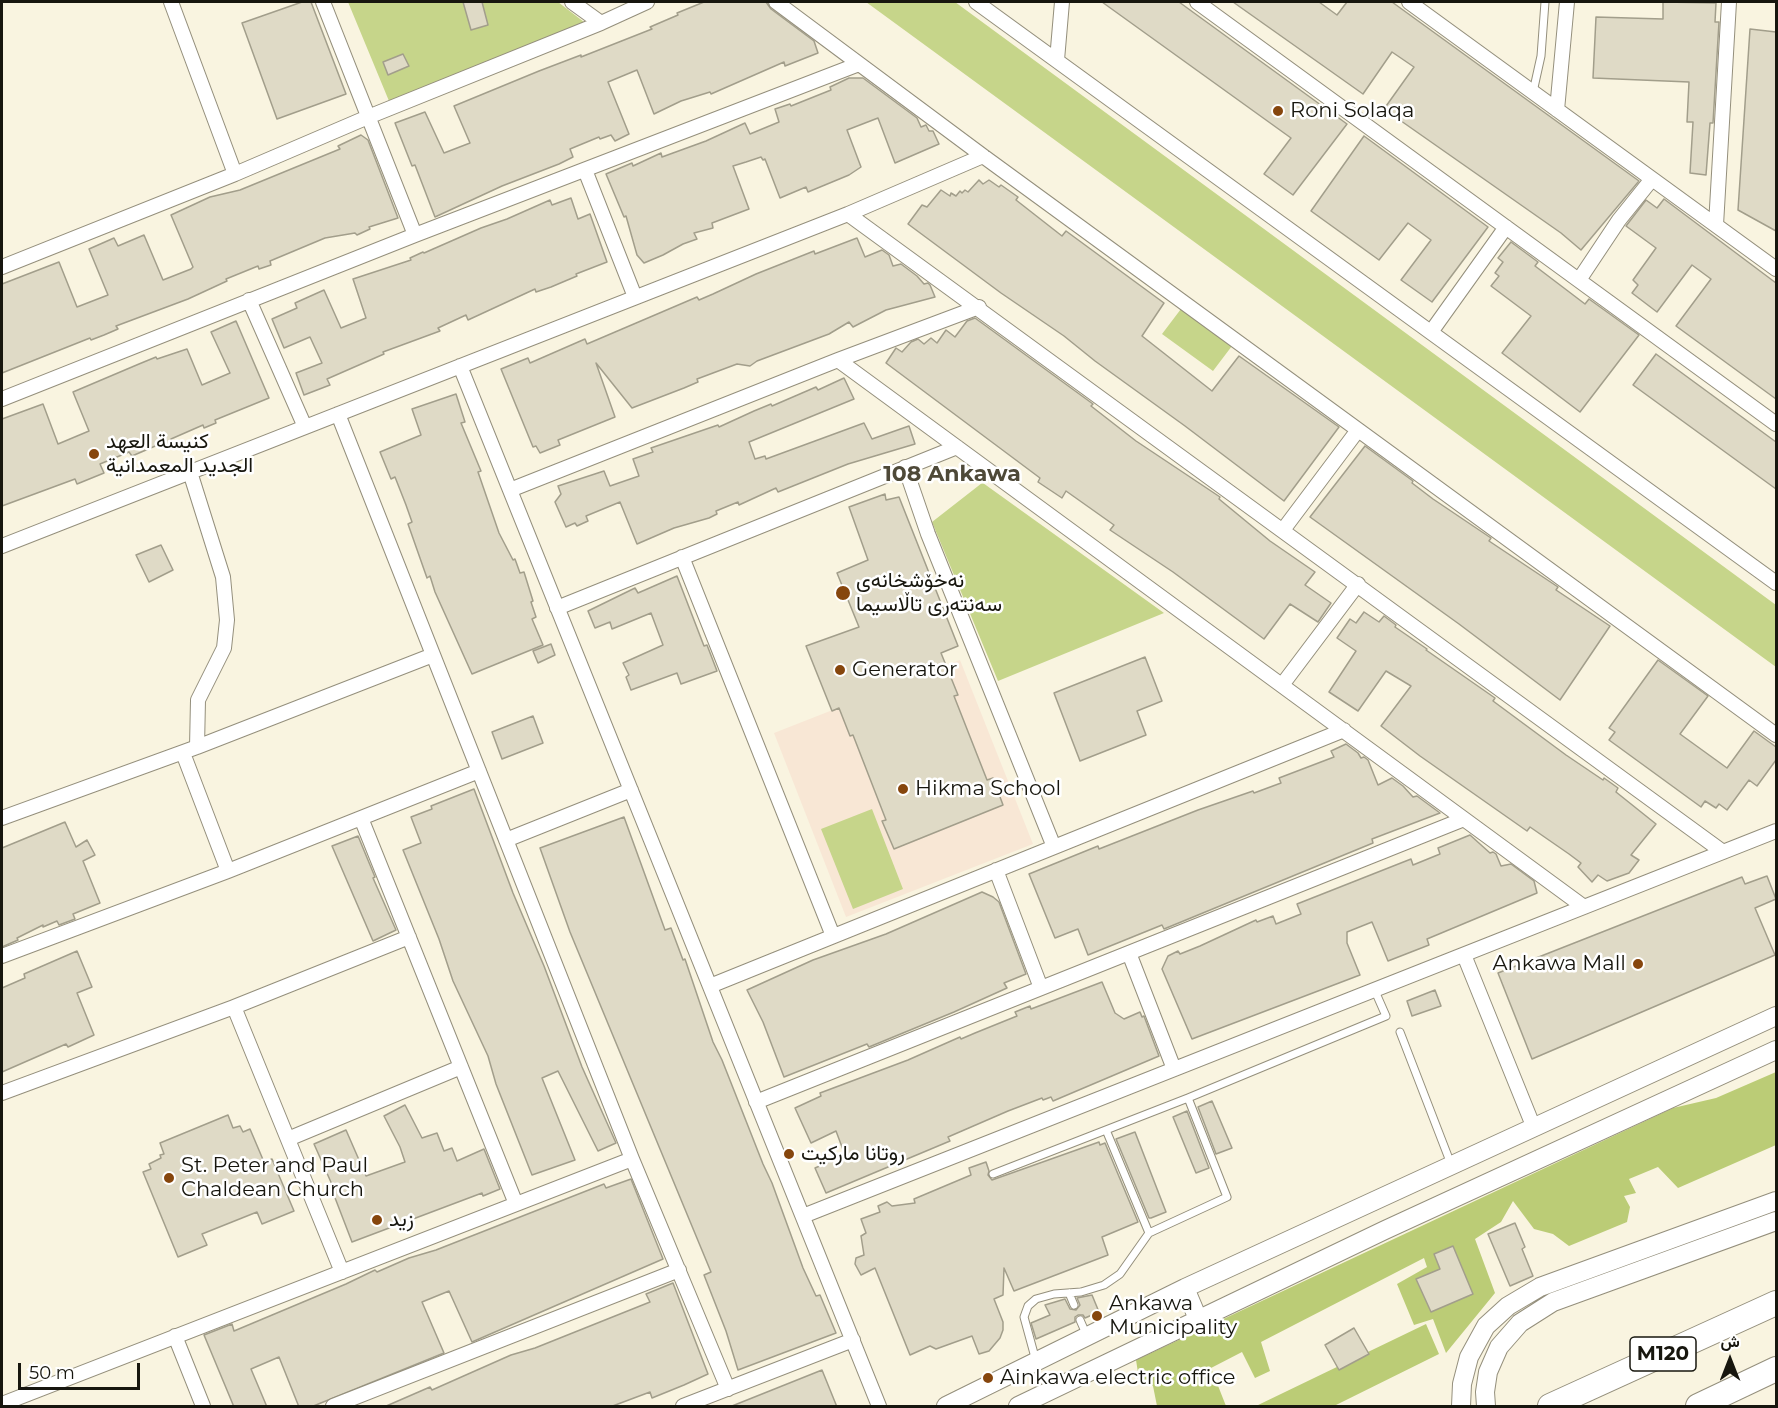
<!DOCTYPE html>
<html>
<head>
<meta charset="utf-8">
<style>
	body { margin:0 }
	#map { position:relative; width:1778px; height:1408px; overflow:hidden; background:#f9f4e0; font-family:Montserrat,Vazirmatn,sans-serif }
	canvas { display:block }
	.frame { position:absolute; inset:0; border:3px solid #17160e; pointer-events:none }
	.north { position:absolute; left:1700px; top:1330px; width:60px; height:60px; -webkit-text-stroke:4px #fff; paint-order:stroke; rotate:0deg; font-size:16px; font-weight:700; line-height:24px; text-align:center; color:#17160e }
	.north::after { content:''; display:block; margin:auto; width:21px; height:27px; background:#17160e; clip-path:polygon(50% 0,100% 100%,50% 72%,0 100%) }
	.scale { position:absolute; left:18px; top:1363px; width:122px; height:27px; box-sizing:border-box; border:3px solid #17160e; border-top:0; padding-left:8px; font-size:18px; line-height:21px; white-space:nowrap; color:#17160e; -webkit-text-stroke:4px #fff; paint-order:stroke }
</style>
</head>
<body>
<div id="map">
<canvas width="1778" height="1408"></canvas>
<div class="frame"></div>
<div class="north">ش</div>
<div class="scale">50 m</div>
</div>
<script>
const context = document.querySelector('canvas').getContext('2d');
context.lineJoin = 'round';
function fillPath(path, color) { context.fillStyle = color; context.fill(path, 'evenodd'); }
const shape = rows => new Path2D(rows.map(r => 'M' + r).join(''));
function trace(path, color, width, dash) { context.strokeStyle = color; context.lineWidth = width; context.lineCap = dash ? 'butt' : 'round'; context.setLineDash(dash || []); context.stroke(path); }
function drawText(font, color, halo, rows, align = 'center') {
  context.font = font + ' Montserrat,Vazirmatn,sans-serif'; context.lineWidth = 5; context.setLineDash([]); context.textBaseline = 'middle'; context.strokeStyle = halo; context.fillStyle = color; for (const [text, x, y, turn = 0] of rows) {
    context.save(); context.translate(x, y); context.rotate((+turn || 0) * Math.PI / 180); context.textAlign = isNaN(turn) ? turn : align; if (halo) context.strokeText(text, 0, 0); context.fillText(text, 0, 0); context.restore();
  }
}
fillPath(shape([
	[960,660,1033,844,846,917,774,733]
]), '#f8e7d5');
fillPath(shape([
	[348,2,558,2,584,22,389,101],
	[866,2,955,2,1776,605,1776,667],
	[1187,301,1238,338,1213,371,1162,334],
	[982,483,983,483,1164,613,998,681,932,522],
	[872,809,903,889,853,909,821,829]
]), '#c6d58a');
fillPath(shape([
	[1776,1072,1776,1145,1678,1188,1658,1167,1629,1179,1636,1193,1624,1196,1630,1207,1627,1222,1569,1246,1553,1234,1534,1229,1513,1201,1501,1222,1475,1239,1495,1293,1446,1353,1433,1319,1414,1325,1397,1284,1427,1267,1424,1258,1261,1342,1270,1371,1255,1378,1242,1352,1211,1368,1226,1406,1157,1406,1153,1386,1140,1385,1136,1360,1673,1108,1716,1098],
	[1426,1324,1439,1354,1334,1406,1256,1406]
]), '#bbcc76');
const building = shape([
	[302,2,311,2,346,94,277,119,242,23,302,2],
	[463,2,482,2,488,25,471,30,463,2],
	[704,2,766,2,771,9,814,41,818,53,785,66,784,62,711,94,710,92,681,101,654,114,637,70,608,82,629,134,615,141,611,135,600,139,599,137,570,149,573,157,559,164,502,186,435,217,415,165,412,166,395,123,425,112,444,153,470,143,454,106,539,71,581,55,581,57,652,29,650,27,678,15,677,13,704,2],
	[1102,2,1179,2,1347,124,1293,195,1264,174,1291,138,1102,2],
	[1233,2,1319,2,1337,15,1347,2,1392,2,1639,181,1581,250,1561,233,1384,109,1414,67,1392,52,1363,94,1233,2],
	[1663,2,1716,3,1715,22,1719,22,1713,123,1710,123,1706,175,1690,173,1693,122,1687,122,1689,82,1593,78,1596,17,1663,19,1663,2],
	[1750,29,1776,32,1776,231,1738,210,1750,29],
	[403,54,409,66,388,75,383,62,403,54],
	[849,78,863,78,917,118,921,127,926,125,929,131,933,131,939,144,895,163,878,118,847,130,861,167,849,175,808,192,806,187,780,198,765,159,763,160,761,157,746,162,733,166,749,209,712,223,713,228,694,233,697,239,683,244,663,255,644,263,637,255,626,216,624,217,606,174,632,163,633,166,661,153,662,157,706,141,745,123,750,134,779,122,775,109,790,104,791,106,831,90,830,87,849,78],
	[361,135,368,140,398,218,369,227,370,229,357,235,355,233,325,238,270,261,271,265,259,269,258,266,226,279,227,281,188,299,116,326,118,329,104,335,91,340,90,338,2,373,2,284,59,262,77,307,108,295,89,249,114,238,118,246,144,235,163,280,191,269,193,267,171,215,210,197,240,190,340,149,338,146,361,135],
	[1364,136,1488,227,1432,302,1401,280,1431,240,1408,223,1379,260,1311,211,1364,136],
	[979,180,983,184,989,180,999,187,1001,185,1018,197,1016,200,1062,236,1066,231,1164,303,1142,336,1212,391,1239,356,1339,427,1284,501,1185,426,1095,361,1064,336,1001,293,908,224,922,205,927,207,941,190,950,196,951,193,956,196,960,191,962,193,965,190,968,192,979,180],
	[571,198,578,219,590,214,607,262,576,274,577,276,551,287,536,292,535,289,468,320,466,315,438,328,440,331,383,352,384,354,327,379,330,385,304,395,296,373,322,363,310,337,284,348,272,319,297,308,295,303,324,290,341,328,366,318,353,279,411,260,410,258,423,252,424,253,481,228,507,219,550,200,552,205,571,198],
	[1664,199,1776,283,1776,399,1676,326,1711,279,1692,265,1657,312,1632,293,1638,285,1633,280,1656,248,1626,226,1646,200,1657,208,1664,199],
	[857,238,865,257,882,250,889,255,893,266,901,264,917,276,924,284,928,283,930,285,935,297,886,310,853,327,849,322,829,334,757,361,750,366,737,364,697,379,698,382,684,388,632,408,596,363,615,417,558,440,560,445,540,453,536,446,533,447,501,369,528,358,530,363,585,339,587,344,697,297,699,300,713,294,756,274,814,251,815,254,857,238],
	[1511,242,1538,262,1535,266,1585,304,1589,299,1639,335,1580,412,1502,353,1531,316,1491,286,1499,276,1495,273,1503,262,1498,258,1511,242],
	[975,318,1093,404,1091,406,1136,441,1220,497,1219,499,1270,541,1315,572,1305,585,1331,603,1318,622,1290,604,1264,639,1173,572,1110,530,1114,525,1066,491,1062,498,1038,482,1040,478,886,363,896,348,902,352,911,342,918,339,924,344,931,338,937,343,946,330,955,337,967,321,975,318],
	[236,321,269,398,215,420,216,423,204,428,203,425,171,439,173,443,162,448,160,444,132,456,129,452,100,464,104,473,77,484,75,479,2,506,2,419,43,404,58,444,89,431,73,392,139,364,156,357,157,359,187,349,202,385,230,373,211,332,236,321],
	[1656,354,1776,442,1776,489,1633,385,1656,354],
	[844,378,854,399,749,442,755,459,765,456,766,459,864,423,872,439,909,426,915,444,848,464,778,492,776,488,739,505,738,502,716,511,717,514,709,518,674,528,637,544,620,502,586,516,588,521,577,526,575,523,566,527,555,502,561,494,558,486,604,471,610,486,639,476,633,459,653,452,651,448,718,425,719,427,754,411,771,404,772,406,816,387,818,390,844,378],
	[456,394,465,422,461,423,481,471,478,472,499,533,513,560,515,559,520,573,524,572,533,601,531,602,536,617,532,619,543,645,472,674,435,592,430,576,427,578,408,524,412,522,406,505,395,477,391,479,380,452,421,435,412,409,456,394],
	[1365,446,1413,481,1412,483,1433,499,1491,538,1489,541,1558,587,1556,590,1610,626,1560,700,1459,624,1310,517,1365,446],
	[885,494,886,500,899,497,958,646,941,653,958,695,954,696,987,780,993,778,1003,805,894,849,882,821,886,820,853,735,850,736,839,708,832,711,806,646,859,627,837,573,868,560,849,507,885,494],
	[161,545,173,570,149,582,136,555,161,545],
	[677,576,704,646,707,645,717,671,681,684,677,673,631,690,626,677,629,675,623,663,663,645,651,613,612,629,610,622,595,628,588,611,635,588,638,593,677,576],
	[1364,612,1379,622,1384,616,1396,625,1395,627,1427,649,1426,650,1495,698,1493,701,1566,755,1603,780,1604,778,1618,788,1616,792,1656,824,1631,855,1639,860,1629,873,1607,881,1598,875,1592,882,1578,867,1581,863,1569,854,1530,827,1527,831,1420,756,1381,726,1411,686,1386,671,1358,711,1329,692,1356,651,1337,638,1350,619,1356,623,1364,612],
	[551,644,555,655,538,663,533,651,551,644],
	[1145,657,1162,701,1137,711,1146,735,1080,761,1054,693,1145,657],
	[1658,660,1708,696,1680,734,1727,768,1754,731,1776,747,1776,760,1757,786,1749,780,1727,810,1719,804,1716,808,1705,801,1701,807,1609,740,1615,732,1609,728,1658,660],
	[533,716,543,743,502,759,492,732,533,716],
	[1346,744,1358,753,1361,758,1364,757,1368,760,1378,785,1392,778,1403,786,1413,797,1417,796,1440,813,1372,839,1373,843,1164,929,1162,925,1088,955,1078,929,1055,938,1029,874,1098,846,1099,849,1198,810,1253,791,1254,793,1281,783,1279,778,1334,757,1331,751,1346,744],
	[474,789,513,893,544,966,582,1067,616,1143,598,1151,558,1071,542,1078,575,1160,532,1175,496,1084,488,1056,453,981,439,939,403,850,421,843,411,817,432,809,431,806,474,789],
	[624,817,665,930,671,928,683,960,685,959,713,1042,722,1060,763,1164,772,1183,803,1268,816,1296,820,1295,836,1333,738,1370,726,1331,704,1275,711,1272,570,932,540,848,624,817],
	[65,822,76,847,87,840,95,855,83,861,100,903,73,914,75,919,59,925,57,921,43,927,43,925,17,938,18,940,2,947,2,848,65,822],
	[1470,835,1490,853,1493,852,1496,854,1501,866,1511,864,1534,881,1537,893,1427,939,1429,945,1388,961,1372,922,1347,932,1347,943,1360,975,1192,1039,1162,969,1168,956,1178,951,1180,954,1200,946,1256,920,1257,922,1273,916,1276,924,1301,914,1297,904,1411,859,1413,865,1440,854,1438,848,1470,835],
	[358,836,375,877,373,878,396,930,373,941,332,846,358,836],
	[1767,876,1776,899,1755,908,1775,955,1532,1059,1498,973,1742,877,1745,884,1767,876],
	[982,892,993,897,999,902,1026,974,1004,983,1007,988,954,1012,869,1047,867,1044,784,1077,763,1022,747,990,813,960,886,934,982,892],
	[77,951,92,987,77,993,94,1035,68,1047,66,1044,2,1072,2,988,25,978,24,974,77,951],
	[1102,982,1115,1013,1124,1019,1140,1012,1142,1017,1144,1016,1159,1056,1053,1101,1051,1097,1043,1100,1042,1098,1008,1111,948,1137,950,1141,826,1193,815,1168,845,1155,836,1131,811,1143,795,1108,821,1096,820,1093,908,1060,960,1037,961,1039,975,1033,1017,1016,1015,1012,1030,1006,1031,1009,1102,982],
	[1435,990,1441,1006,1412,1016,1407,1001,1435,990],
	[1212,1101,1232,1148,1216,1154,1198,1107,1212,1101],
	[405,1105,422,1138,437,1133,444,1151,452,1148,457,1161,484,1149,500,1189,483,1196,482,1193,352,1242,332,1190,334,1189,314,1144,346,1130,366,1176,405,1162,400,1147,384,1116,405,1105],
	[1187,1111,1209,1168,1196,1173,1173,1117,1187,1111],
	[228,1115,233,1128,240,1126,243,1132,250,1129,264,1162,272,1159,294,1211,262,1224,257,1212,202,1234,207,1245,178,1257,143,1172,151,1169,149,1164,161,1158,160,1155,164,1154,160,1143,228,1115],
	[1135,1132,1166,1212,1151,1218,1149,1218,1116,1139,1135,1132],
	[1099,1142,1100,1145,1105,1143,1138,1222,1102,1237,1108,1255,1014,1291,1004,1268,1003,1295,994,1299,1003,1322,1003,1330,1000,1338,989,1351,979,1354,972,1336,936,1349,930,1346,910,1355,875,1268,861,1275,855,1264,856,1258,864,1255,861,1236,866,1233,861,1219,880,1212,878,1206,887,1202,892,1206,915,1203,914,1199,971,1175,969,1168,986,1162,989,1171,988,1175,992,1180,1099,1142],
	[631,1179,663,1259,472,1342,449,1291,422,1302,444,1353,311,1407,299,1407,279,1357,251,1369,267,1407,234,1407,204,1335,232,1324,234,1331,346,1284,375,1270,377,1272,409,1258,436,1250,604,1184,606,1188,631,1179],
	[1515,1223,1525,1247,1522,1249,1533,1276,1510,1286,1488,1234,1515,1223],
	[1453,1246,1473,1294,1431,1312,1416,1279,1440,1269,1434,1254,1453,1246],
	[673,1283,708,1374,684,1385,652,1398,650,1392,610,1407,384,1407,430,1387,432,1390,511,1355,535,1348,650,1302,646,1294,673,1283],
	[1092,1295,1099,1312,1085,1318,1083,1315,1078,1315,1075,1317,1075,1322,1036,1339,1031,1323,1050,1315,1045,1305,1065,1299,1070,1309,1076,1310,1080,1305,1077,1298,1092,1295],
	[1354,1328,1369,1354,1339,1370,1325,1345,1354,1328],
	[822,1370,837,1407,732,1407,732,1406,822,1370]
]);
fillPath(building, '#dfdac6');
trace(building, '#a29e8b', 1.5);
const lane = shape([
	[1533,92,1541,56,1545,2],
	[1400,1032,1451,1164],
	[1106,1130,1149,1233,1227,1197,1188,1098],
	[993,1174,1188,1098,1386,1016,1375,991],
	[1069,1293,1074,1305],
	[1080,1320,1087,1336],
	[1036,1361,1024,1317,1028,1306,1036,1299,1054,1294,1081,1292,1104,1285,1120,1274,1149,1233]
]);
const street = shape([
	[171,2,235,174],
	[323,2,415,235],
	[572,2,601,23],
	[776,2,983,156,1776,735],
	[976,2,1776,583],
	[1197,2,1776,424],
	[1409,2,1776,269],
	[1057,60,1062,2],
	[1557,110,1567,2],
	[585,170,635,297],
	[848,214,1723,852],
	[1716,225,1729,2],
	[2,267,235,174,368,117,601,23,647,2],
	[1579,280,1619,220,1652,179],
	[249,300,305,427],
	[1431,332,1506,227],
	[838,360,1584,907],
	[460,366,879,1406],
	[2,399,415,235,859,64],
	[338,414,632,1159,728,1389],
	[905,467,928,534,1054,847],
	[190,472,223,577,227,620,224,648,198,700,197,747],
	[510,490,838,360,979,307],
	[1283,530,1358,430],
	[2,546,848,214,983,156],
	[682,557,833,936],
	[557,608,957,447],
	[1282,685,1358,584],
	[183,753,228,871],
	[2,818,197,747,433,655],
	[361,818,516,1204],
	[506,840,631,790],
	[996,870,1041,988],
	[1129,953,1174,1069],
	[1464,955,1534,1128],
	[2,956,228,871,479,771],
	[710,986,1344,730],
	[234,1007,342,1272],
	[2,1093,234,1007,409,937],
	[756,1102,1464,819],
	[288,1139,461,1067],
	[803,1216,1776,831],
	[175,1336,203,1406],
	[2,1404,632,1159],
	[333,1406,679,1270],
	[683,1406,853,1340]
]);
const secondary = shape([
	[1185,1288,1198,1319],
	[946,1406,1185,1288,1776,1016],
	[1018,1406,1385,1230,1776,1050],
	[1461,1406,1462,1384,1469,1357,1486,1326,1508,1306,1540,1287,1776,1201],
	[1486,1406,1485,1392,1488,1372,1499,1347,1520,1323,1553,1302,1776,1221]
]);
const highway = shape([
	[1550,1406,1776,1303],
	[1698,1406,1776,1369]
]);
trace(lane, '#948f7c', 9);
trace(street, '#948f7c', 16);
trace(secondary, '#948f7c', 20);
trace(highway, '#948f7c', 26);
trace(lane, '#fff', 7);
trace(street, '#fff', 14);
trace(secondary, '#fff', 18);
trace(highway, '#fff', 24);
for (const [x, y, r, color] of [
	[1278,111,6,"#86460d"],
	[94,454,6,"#86460d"],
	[843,593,8,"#86460d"],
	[840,670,6,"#86460d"],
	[903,789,6,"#86460d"],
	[1638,964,6,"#86460d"],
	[789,1154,6,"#86460d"],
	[169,1178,6,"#86460d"],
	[377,1220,6,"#86460d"],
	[1097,1316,6,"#86460d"],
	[988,1378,6,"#86460d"]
]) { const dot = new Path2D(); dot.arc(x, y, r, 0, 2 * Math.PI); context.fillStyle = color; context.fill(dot); trace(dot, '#fff', 2); }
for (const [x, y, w] of [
	[1663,1354,66]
]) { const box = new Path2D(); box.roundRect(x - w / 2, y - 17, w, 34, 4.5); context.fillStyle = '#fff'; context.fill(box); trace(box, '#17160e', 1.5); }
drawText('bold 20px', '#17160e', null, [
	["M120",1663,1354]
]);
drawText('21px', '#17160e', '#fff', [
	["Roni Solaqa",1290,111],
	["كنيسة العهد",106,442],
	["الجديد المعمدانية",106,466],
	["نەخۆشخانەی",856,581],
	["سەنتەری تاڵاسیما",856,605],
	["Generator",852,670],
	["Hikma School",915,789],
	["Ankawa Mall",1626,964,"right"],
	["روتانا ماركيت",801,1154],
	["St. Peter and Paul",181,1166],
	["Chaldean Church",181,1190],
	["زيد",389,1220],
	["Ankawa",1109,1304],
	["Municipality",1109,1328],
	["Ainkawa electric office",1000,1378]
], 'left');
drawText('bold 22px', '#4e4938', '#fff', [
	["108 Ankawa",952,475]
]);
</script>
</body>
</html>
